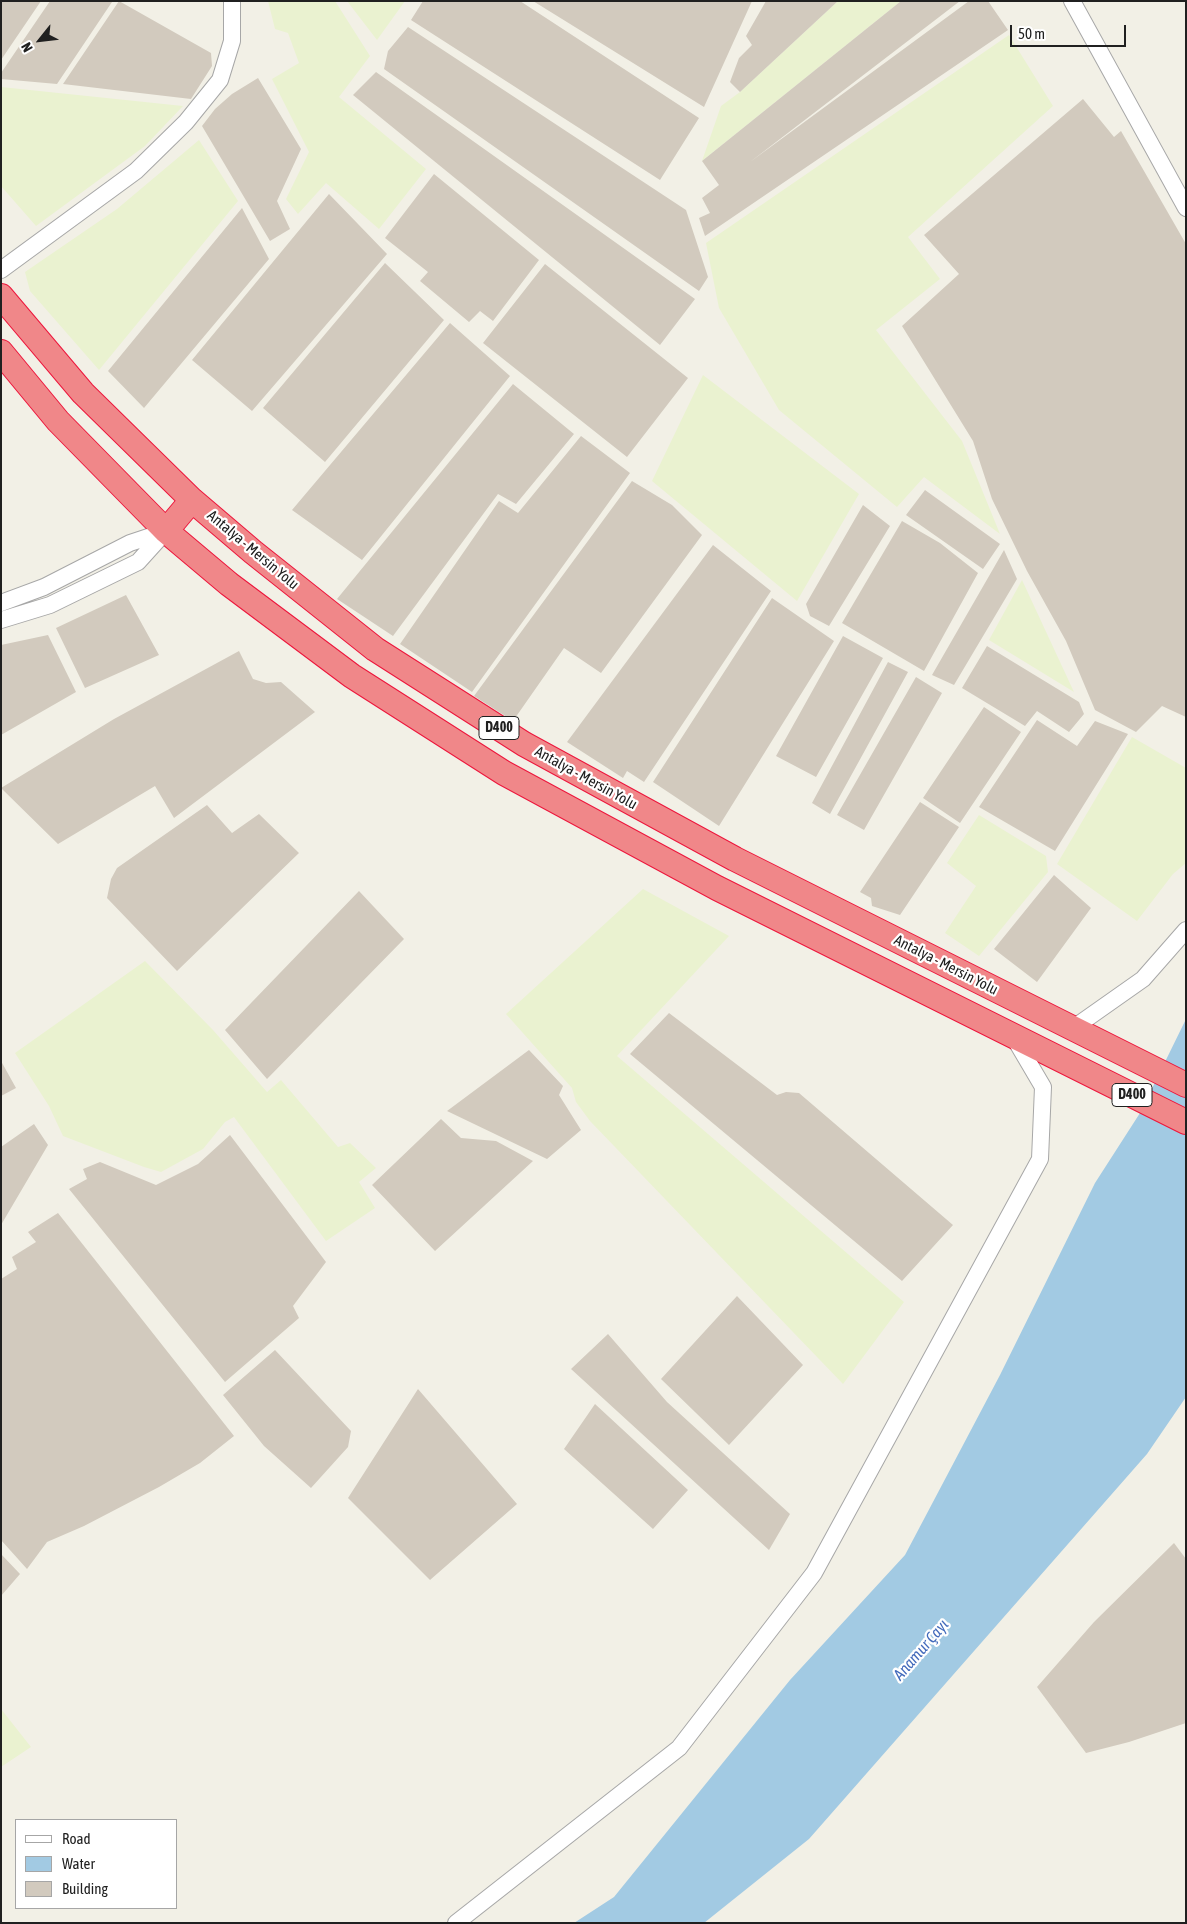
<!DOCTYPE html>
<html>
<head>
<meta charset="utf-8">
<style>
	body { margin:0 }
	#map { position:relative; width:1187px; height:1924px; overflow:hidden; background:#f2f0e6; font-family:"Asap Condensed",sans-serif }
	canvas { display:block }
	.frame { position:absolute; inset:0; border:2px solid #202020; pointer-events:none }
	.legend { position:absolute; left:15px; top:1819px; width:162px; height:90px; box-sizing:border-box; background:#fff; border:1px solid #a6a6a6; margin:0; padding:6px 9px; list-style:none; font-size:15px; color:#202020 }
	.legend li { display:flex; align-items:center; gap:10px; height:25px }
	.legend b { width:25px; border:1px solid #a6a6a6 }
	.north { position:absolute; left:15px; top:15px; width:50px; height:50px; -webkit-text-stroke:4px #fff; paint-order:stroke; rotate:241deg; font-size:14px; font-weight:700; line-height:20px; text-align:center; color:#202020 }
	.north::after { content:''; display:block; margin:auto; width:18px; height:22px; background:#202020; clip-path:polygon(50% 0,100% 100%,50% 72%,0 100%) }
	.scale { position:absolute; left:1010px; top:25px; width:116px; height:22px; box-sizing:border-box; border:2px solid #202020; border-top:0; padding-left:6px; font-size:15px; line-height:18px; white-space:nowrap; color:#202020; -webkit-text-stroke:4px #fff; paint-order:stroke }
</style>
</head>
<body>
<div id="map">
<canvas width="1187" height="1924"></canvas>
<div class="frame"></div>
<ul class="legend">
<li><b style="height:6px;background:#fff"></b>Road</li>
<li><b style="height:14px;background:#a2cae3"></b>Water</li>
<li><b style="height:14px;background:#d2cabe"></b>Building</li>
</ul>
<div class="north">N</div>
<div class="scale">50 m</div>
</div>
<script>
const context = document.querySelector('canvas').getContext('2d');
context.lineJoin = 'round';
function fillPath(path, color) { context.fillStyle = color; context.fill(path, 'evenodd'); }
const shape = rows => new Path2D(rows.map(r => 'M' + r).join(''));
function trace(path, color, width, dash) { context.strokeStyle = color; context.lineWidth = width; context.lineCap = dash ? 'butt' : 'round'; context.setLineDash(dash || []); context.stroke(path); }
function drawText(font, color, halo, rows, align = 'center') {
  context.font = font + ' "Asap Condensed",sans-serif'; context.lineWidth = 4.5; context.setLineDash([]); context.textBaseline = 'middle'; context.strokeStyle = halo; context.fillStyle = color; for (const [text, x, y, turn = 0] of rows) {
    context.save(); context.translate(x, y); context.rotate((+turn || 0) * Math.PI / 180); context.textAlign = isNaN(turn) ? turn : align; if (halo) context.strokeText(text, 0, 0); context.fillText(text, 0, 0); context.restore();
  }
}
fillPath(shape([
	[268,1,335,1,370,56,339,97,426,169,379,229,326,183,298,214,286,199,309,152,272,79,299,63,288,33,275,29],
	[347,1,405,1,377,40],
	[838,1,901,1,702,161,721,106,740,92],
	[1009,35,1053,106,908,237,940,279,876,330,962,441,1000,534,924,477,897,507,779,410,719,308,706,243],
	[1,87,183,106,145,146,36,226,1,186],
	[199,140,238,201,99,370,30,291,25,272,117,209],
	[703,375,859,494,797,601,652,481],
	[1022,580,1074,692,989,640],
	[1132,737,1186,768,1186,863,1173,874,1137,921,1057,864],
	[979,815,1046,856,1048,872,979,956,945,933,976,886,947,863],
	[643,889,729,936,617,1056,904,1302,843,1384,590,1121,576,1102,572,1088,506,1014],
	[145,961,213,1030,267,1092,281,1080,338,1147,350,1143,376,1168,359,1182,375,1208,326,1241,234,1117,225,1122,203,1149,161,1172,144,1167,63,1136,49,1106,15,1053],
	[1,1709,31,1747,1,1767]
]), '#eaf2d0');
fillPath(shape([
	[1186,1019,1186,1397,1147,1454,809,1839,704,1923,574,1923,614,1897,790,1680,905,1555,1000,1375,1095,1183,1140,1113]
]), '#a2cae3');
fillPath(shape([
	[1,1,41,1,1,60],
	[50,1,112,2,57,84,1,79,1,73],
	[119,1,211,53,212,66,191,99,63,84],
	[423,1,520,1,699,118,660,180,411,20],
	[533,1,752,1,704,107],
	[766,1,838,1,740,92,730,82,739,58,752,45,746,36],
	[901,1,960,1,750,162,969,1,988,1,1008,30,705,236,699,218,710,213,702,198,719,185,702,161],
	[408,27,686,210,708,277,699,291,384,69,388,51],
	[376,72,695,299,660,345,353,95],
	[258,78,301,149,277,201,290,229,270,241,202,126,215,109,232,94],
	[1083,99,1114,137,1121,131,1186,244,1186,717,1162,706,1136,732,1095,710,1066,641,1027,571,992,499,973,441,902,326,959,274,924,235],
	[434,174,539,260,493,321,480,311,469,322,420,281,428,272,385,238],
	[329,194,387,254,252,411,192,360],
	[242,208,269,259,144,408,108,371],
	[385,263,444,320,325,462,263,408],
	[545,264,688,378,627,457,483,343],
	[450,323,510,376,362,560,292,510],
	[513,384,574,434,516,504,498,494,393,636,337,599],
	[581,436,630,473,472,692,400,644,499,501,518,513],
	[632,481,672,505,702,535,601,673,564,648,513,721,474,696],
	[925,490,1000,544,983,569,906,515],
	[863,505,890,526,829,626,810,616,806,604],
	[902,521,940,543,978,573,924,671,842,623],
	[713,545,771,591,644,782,627,771,623,778,567,742],
	[1004,550,1017,579,954,685,932,675],
	[126,595,159,655,85,688,56,628],
	[772,598,834,641,719,826,653,782],
	[48,635,76,692,1,735,1,645],
	[843,636,883,658,816,777,776,756],
	[987,646,1079,702,1084,714,1069,732,1037,711,1025,726,962,688],
	[239,651,253,679,266,683,281,682,315,712,174,818,155,786,58,844,1,788,114,719],
	[888,662,908,672,830,814,812,803],
	[916,677,942,693,864,830,837,815],
	[984,707,1021,732,960,823,923,798],
	[1037,720,1077,746,1095,721,1128,734,1055,851,979,807],
	[920,802,959,827,900,915,872,906,871,898,860,892],
	[207,805,232,833,259,814,299,853,177,971,107,898,111,879,117,868],
	[1054,875,1091,908,1037,982,994,949],
	[359,891,404,939,267,1079,225,1030],
	[669,1013,777,1095,786,1092,799,1093,953,1225,902,1281,630,1054],
	[529,1050,563,1086,559,1095,581,1130,547,1159,447,1111],
	[1,1061,16,1088,1,1096],
	[441,1119,461,1138,496,1141,533,1161,435,1251,372,1185],
	[34,1124,48,1145,1,1225,1,1147],
	[230,1135,326,1262,293,1306,299,1318,225,1382,69,1189,87,1179,83,1169,100,1162,156,1185,198,1164],
	[58,1213,234,1436,200,1463,159,1487,84,1526,47,1542,27,1569,1,1540,1,1279,17,1269,12,1257,36,1242,28,1232],
	[737,1296,803,1365,729,1445,661,1379],
	[608,1334,667,1402,790,1514,769,1550,571,1369],
	[275,1350,351,1431,348,1447,311,1488,264,1446,223,1395],
	[418,1389,517,1504,430,1580,348,1498],
	[595,1404,688,1490,653,1529,564,1449],
	[1174,1543,1186,1559,1186,1723,1129,1742,1086,1753,1037,1687,1094,1622],
	[1,1554,20,1574,1,1596]
]), '#d2cabe');
const minor = shape([
	[1072,1,1186,208],
	[1,270,136,171,186,122,220,80,232,41,232,1],
	[1,603,44,587,130,543,166,531],
	[1,620,50,605,138,562,166,531],
	[1072,1029,1143,979,1186,930],
	[456,1923,679,1748,814,1573,1040,1159,1043,1087,1013,1036]
]);
const highway = shape([
	[1,296,83,393,192,500,253,552,375,649,524,744,735,859,1186,1085],
	[1,352,58,421,166,531,229,584,352,676,504,773,717,888,1186,1122],
	[166,531,192,500]
]);
trace(minor, '#a7a7a7', 18);
trace(highway, '#ed163c', 26);
trace(minor, '#fff', 16);
trace(highway, '#f08789', 24);
for (const [x, y, w] of [
	[499,728,40],
	[1132,1095,40]
]) { const box = new Path2D(); box.roundRect(x - w / 2, y - 11.5, w, 23, 4); context.fillStyle = '#fff'; context.fill(box); trace(box, '#202020', 1); }
drawText('bold 14px', '#202020', null, [
	["D400",499,728],
	["D400",1132,1095]
]);
drawText('15px', '#202020', '#fff', [
	["Antalya - Mersin Yolu",253,550,40],
	["Antalya - Mersin Yolu",586,778,29],
	["Antalya - Mersin Yolu",946,965,27]
]);
drawText('italic 16px', '#426abb', '#fff', [
	["Anamur Çayı",921,1650,-49]
]);
</script>
</body>
</html>
